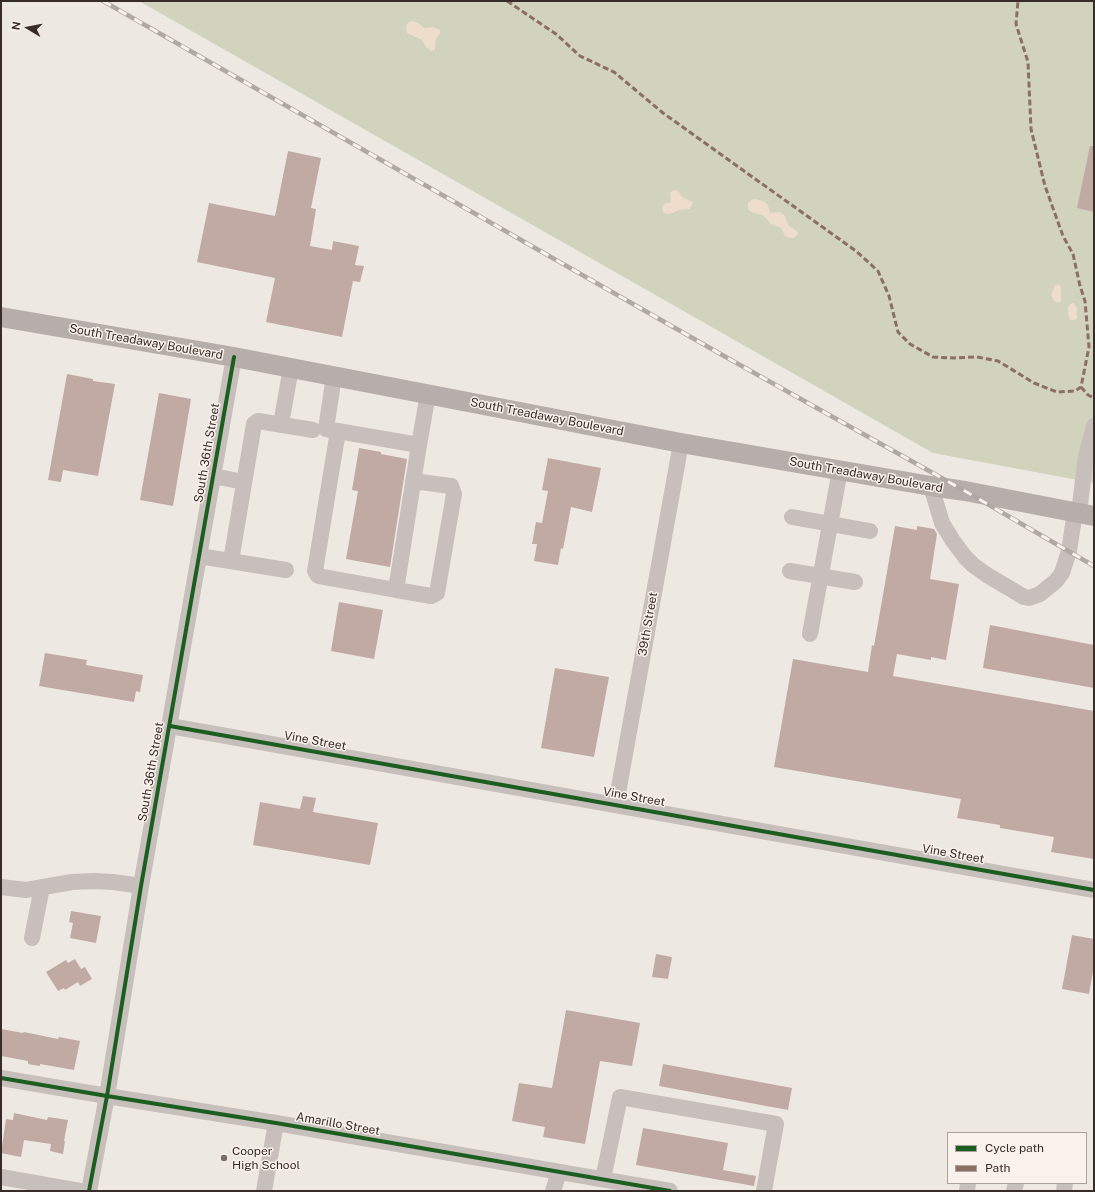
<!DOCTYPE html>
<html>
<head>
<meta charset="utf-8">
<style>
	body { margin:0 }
	#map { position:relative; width:1095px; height:1192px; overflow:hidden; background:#eee8e2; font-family:"Public Sans",sans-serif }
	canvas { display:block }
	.frame { position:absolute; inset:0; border:2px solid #382c29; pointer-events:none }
	.legend { position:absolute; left:947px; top:1132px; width:140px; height:52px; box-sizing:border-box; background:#f9f1eb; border:1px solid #aca29d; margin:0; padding:5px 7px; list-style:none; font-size:12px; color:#382c29 }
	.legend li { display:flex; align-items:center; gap:8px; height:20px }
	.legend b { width:20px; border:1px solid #aca29d }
	.north { position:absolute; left:8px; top:8px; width:40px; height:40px; -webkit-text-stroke:3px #f9f1eb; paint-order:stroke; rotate:280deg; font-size:11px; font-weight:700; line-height:16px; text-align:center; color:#382c29 }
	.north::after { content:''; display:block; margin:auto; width:14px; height:18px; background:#382c29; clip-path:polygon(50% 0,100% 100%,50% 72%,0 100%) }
</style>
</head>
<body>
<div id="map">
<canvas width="1095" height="1192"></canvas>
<div class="frame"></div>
<ul class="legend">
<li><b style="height:5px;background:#1b5e20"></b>Cycle path</li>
<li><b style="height:5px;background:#8d6e63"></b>Path</li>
</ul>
<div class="north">N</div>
</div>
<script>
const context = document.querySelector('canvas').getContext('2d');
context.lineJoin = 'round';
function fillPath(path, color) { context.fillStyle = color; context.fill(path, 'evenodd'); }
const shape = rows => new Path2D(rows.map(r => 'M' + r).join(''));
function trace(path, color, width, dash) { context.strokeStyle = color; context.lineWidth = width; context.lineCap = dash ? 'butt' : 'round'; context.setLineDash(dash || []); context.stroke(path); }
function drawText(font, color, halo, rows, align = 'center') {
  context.font = font + ' "Public Sans",sans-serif'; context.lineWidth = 3; context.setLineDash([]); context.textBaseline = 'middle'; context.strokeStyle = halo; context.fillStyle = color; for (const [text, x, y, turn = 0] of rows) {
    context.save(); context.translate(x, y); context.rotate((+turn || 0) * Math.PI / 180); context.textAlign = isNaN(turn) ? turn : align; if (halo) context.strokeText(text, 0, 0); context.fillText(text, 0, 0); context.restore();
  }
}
fillPath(shape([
	[139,1,1094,1,1094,483,933,453]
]), '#d1d3bd');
fillPath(shape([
	[413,21,418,23,425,28,433,27,440,30,440,33,436,39,435,50,431,51,426,47,422,40,407,33,406,26,409,22],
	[676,190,680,193,682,197,693,202,692,205,690,209,679,210,672,213,666,214,663,212,662,208,664,204,671,202,670,193,672,191],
	[755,199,765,202,768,205,770,213,780,212,785,216,788,225,797,231,798,234,794,238,790,238,785,236,781,228,771,224,763,215,754,213,748,210,748,203,751,200],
	[1059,284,1061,287,1061,301,1059,303,1054,301,1051,295,1055,285],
	[1074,303,1077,309,1077,318,1075,320,1070,320,1068,314,1068,308,1070,304]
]), '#edddca');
fillPath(shape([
	[1090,146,1094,146,1094,212,1077,208],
	[288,151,321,158,311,208,316,209,310,246,332,250,333,241,359,246,355,265,364,266,360,282,353,281,342,337,266,322,275,278,197,262,209,203,275,216],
	[67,374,93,379,93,381,115,384,98,476,63,470,61,482,48,480],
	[159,393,191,399,173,506,140,500],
	[359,448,381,452,381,454,407,459,390,567,346,559,358,491,352,490],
	[548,458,601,468,592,512,571,507,563,549,561,548,558,565,534,561,537,544,532,544,536,522,542,523,548,491,542,490],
	[895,526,917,530,917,526,934,529,937,534,930,579,959,584,946,660,931,657,931,660,897,654,893,676,1094,711,1094,859,1051,852,1054,837,1000,828,1000,825,957,818,961,799,774,767,793,659,868,672,872,645,874,646],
	[339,602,383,610,374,659,331,651],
	[990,625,1094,645,1094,688,983,668],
	[45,653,87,660,86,665,143,675,140,692,136,691,134,702,39,686],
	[555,668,609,677,594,757,541,748],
	[303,796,316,798,313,812,378,823,370,865,253,845,260,802,300,809],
	[71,911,101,916,96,943,70,938,73,923,69,922],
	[1072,935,1094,939,1094,966,1089,994,1062,989],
	[656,954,672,957,668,979,652,977],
	[75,959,81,969,85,967,92,979,80,986,78,982,65,990,64,988,58,991,46,972,66,960,68,963],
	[566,1010,640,1023,632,1066,600,1061,585,1144,543,1137,545,1127,512,1121,519,1083,552,1088],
	[1,1029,23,1033,24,1032,58,1039,59,1037,80,1041,74,1070,40,1064,40,1066,28,1064,28,1061,1,1056],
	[663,1064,792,1088,788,1110,659,1086],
	[14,1113,47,1120,48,1117,68,1120,64,1141,65,1141,63,1154,50,1151,51,1144,24,1140,21,1157,1,1153,6,1119,13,1120],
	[643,1128,728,1143,723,1170,756,1176,754,1186,636,1165]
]), '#c1aaa4');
trace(shape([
	[334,376,326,429,419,445,428,394],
	[281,424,291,368],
	[338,431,315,571,318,576,396,590,419,445],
	[213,476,244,482],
	[931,486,942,523,953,541,965,557,973,565,987,575,1024,597,1029,598,1040,594,1056,581,1062,573,1069,551,1075,512],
	[1079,513,1086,456,1094,426],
	[792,517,870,531],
	[199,556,286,570],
	[231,561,254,424,258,421,313,430],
	[790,571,855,582],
	[396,590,431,596,437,593,454,494,451,486,413,481],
	[810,634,840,470],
	[170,726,1094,890],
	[616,804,681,443],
	[1,887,26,890,72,882,94,881,113,882,141,886],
	[32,938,42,887],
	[1,1078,107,1096,276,1123,670,1191],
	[1,1177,80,1191],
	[603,1179,620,1097,776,1124,764,1191],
	[89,1191,107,1096,141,886,234,357],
	[264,1191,276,1123],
	[553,1191,559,1172],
	[967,1191,968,1183],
	[1014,1191,1016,1183],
	[1064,1191,1065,1183]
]), '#c7bfbb', 16);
trace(shape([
	[1,317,234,357,681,443,931,486,965,491,1094,516]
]), '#b6aeaa', 20);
const rail = shape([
	[103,1,724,356,965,491,1094,566]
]);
trace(rail, '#afa8a5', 4.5);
trace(rail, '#f9f1eb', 3, [9]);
trace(shape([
	[507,1,556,34,580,56,614,72,663,113,856,251,878,271,889,296,898,332,910,344,933,357,953,358,977,357,998,361,1034,383,1057,392,1075,391,1081,387,1089,347,1085,301,1080,286,1073,254,1063,236,1045,186,1031,129,1028,62,1016,24,1018,1],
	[1081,387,1088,395,1094,398]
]), '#8d6e63', 3, [6, 3]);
trace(shape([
	[170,726,1094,890],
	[1,1078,107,1096,276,1123,670,1191],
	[89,1191,107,1096,141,886,234,357]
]), '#1b5e20', 4);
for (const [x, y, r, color] of [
	[224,1158,4,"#786e6a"]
]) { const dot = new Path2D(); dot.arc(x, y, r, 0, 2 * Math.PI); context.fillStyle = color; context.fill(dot); trace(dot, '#f9f1eb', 1.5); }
drawText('12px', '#382c29', '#f9f1eb', [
	["South Treadaway Boulevard",146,342,10],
	["South Treadaway Boulevard",547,417,11],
	["South 36th Street",207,453,-80],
	["South Treadaway Boulevard",866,475,10],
	["39th Street",648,624,-80],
	["Vine Street",315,741,10],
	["South 36th Street",151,772,-80],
	["Vine Street",634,797,10],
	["Vine Street",953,854,10],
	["Amarillo Street",338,1124,10]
]);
drawText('12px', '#382c29', '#f9f1eb', [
	["Cooper",232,1151],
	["High School",232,1165]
], 'left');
</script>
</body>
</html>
